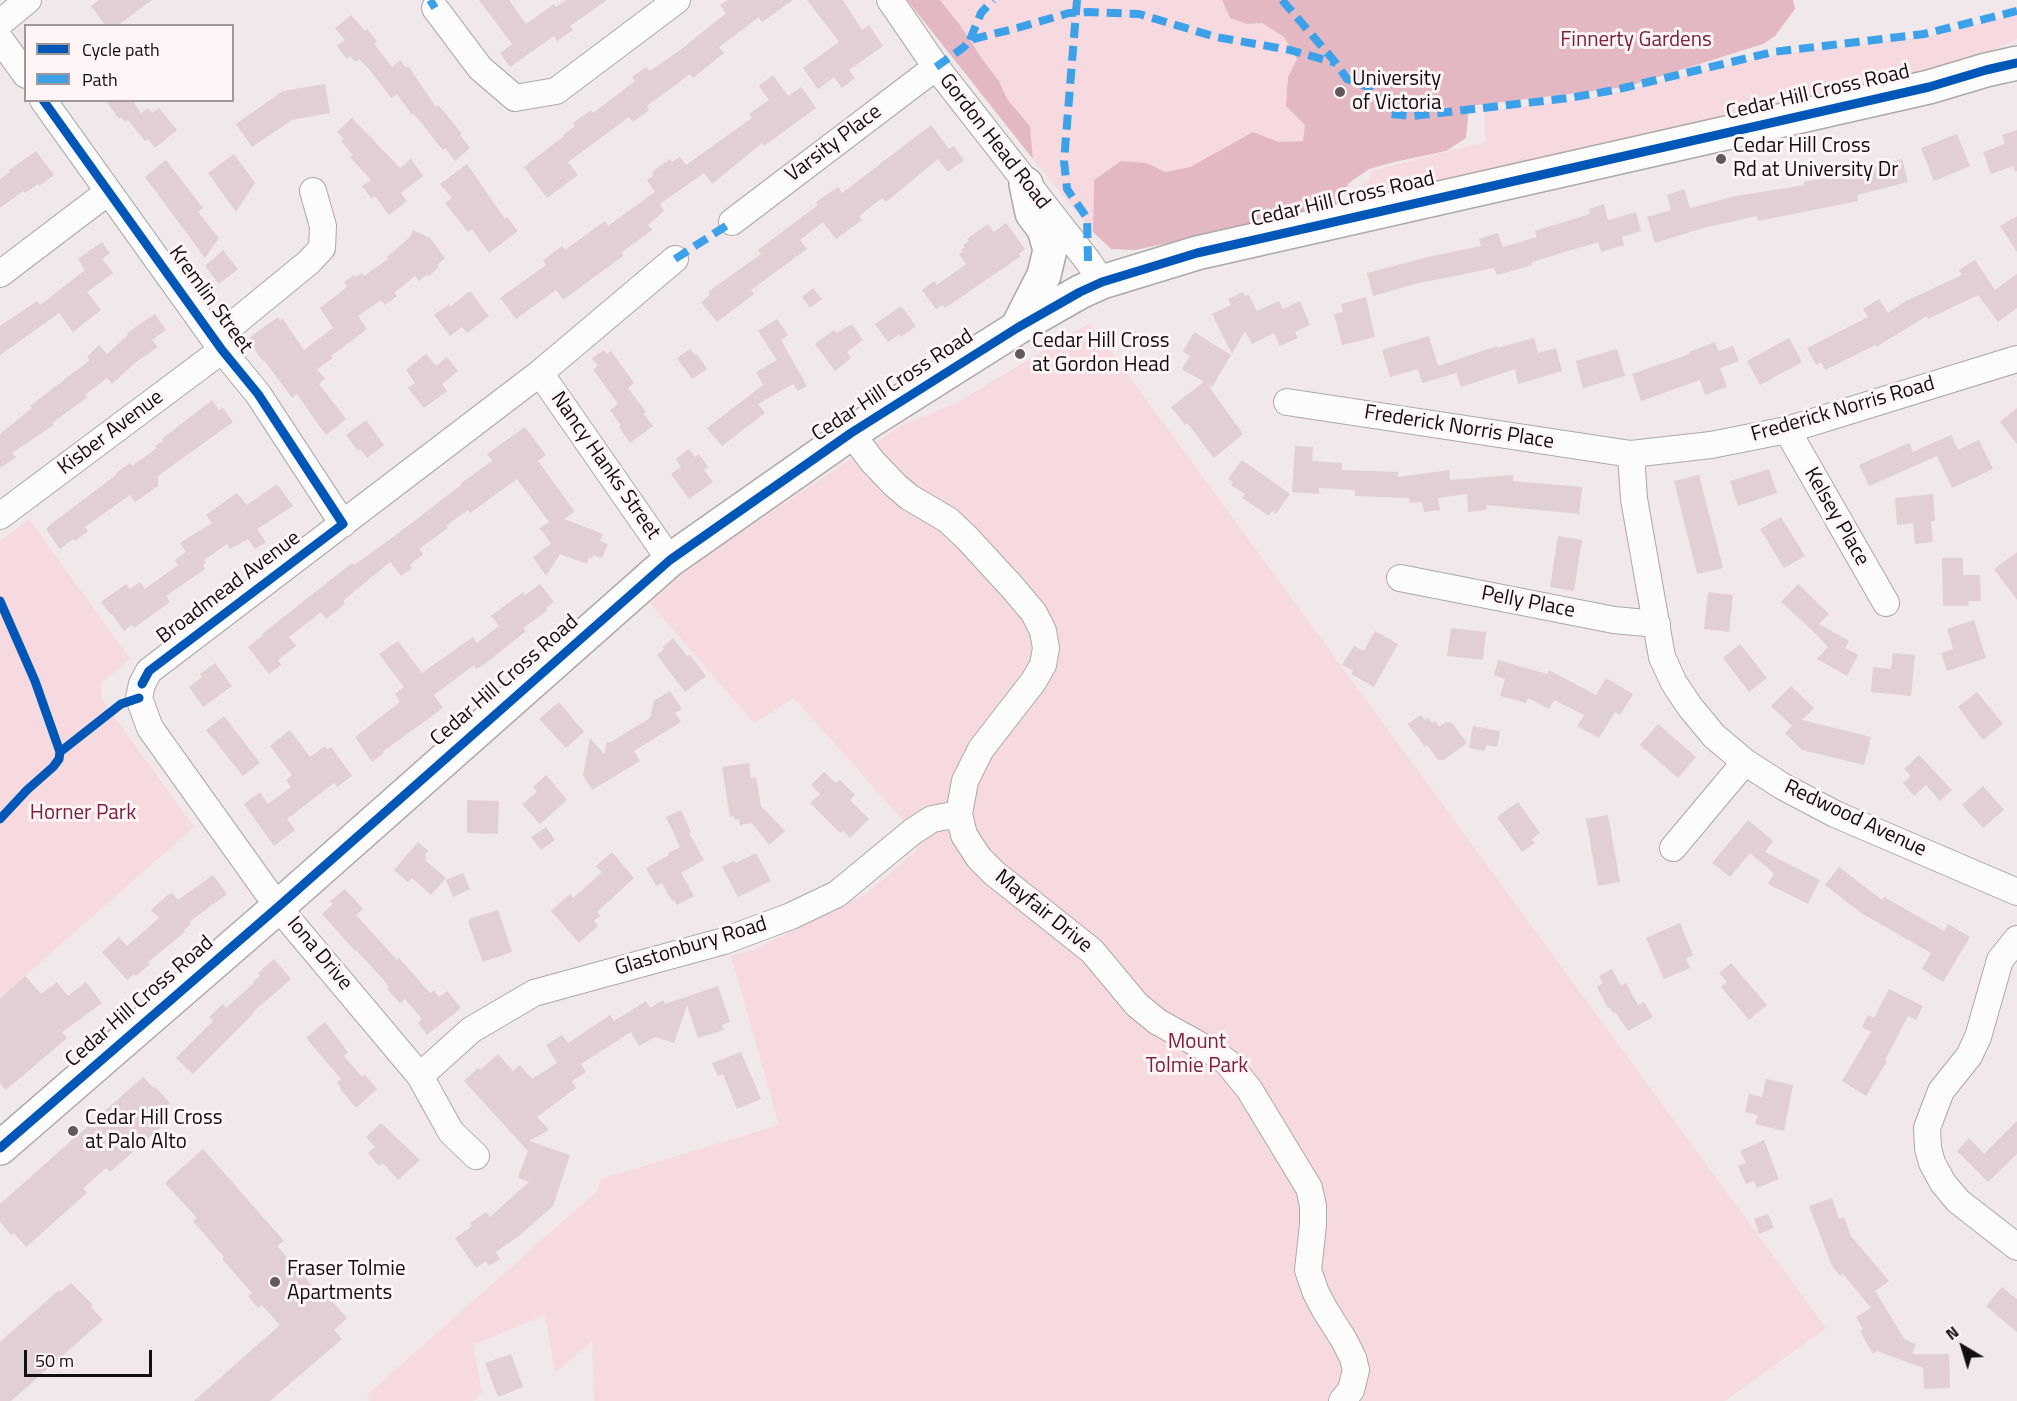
<!DOCTYPE html>
<html>
<head>
<meta charset="utf-8">
<style>
	body { margin:0 }
	#map { position:relative; width:2017px; height:1401px; overflow:hidden; background:#f0e8ea; font-family:"Titillium Web",sans-serif }
	canvas { display:block }
	.legend { position:absolute; left:24px; top:24px; width:210px; height:78px; box-sizing:border-box; background:#fff4f6; border:2px solid #a1989a; margin:0; padding:8px 10px; list-style:none; font-size:18px; color:#130e0f }
	.legend li { display:flex; align-items:center; gap:12px; height:30px }
	.legend b { width:30px; border:2px solid #a1989a }
	.north { position:absolute; left:1933px; top:1317px; width:60px; height:60px; -webkit-text-stroke:4px #fff4f6; paint-order:stroke; rotate:322deg; font-size:16px; font-weight:700; line-height:24px; text-align:center; color:#130e0f }
	.north::after { content:''; display:block; margin:auto; width:21px; height:27px; background:#130e0f; clip-path:polygon(50% 0,100% 100%,50% 72%,0 100%) }
	.scale { position:absolute; left:24px; top:1350px; width:128px; height:27px; box-sizing:border-box; border:3px solid #130e0f; border-top:0; padding-left:8px; font-size:18px; line-height:21px; white-space:nowrap; color:#130e0f; -webkit-text-stroke:4px #fff4f6; paint-order:stroke }
</style>
</head>
<body>
<div id="map">
<canvas width="2017" height="1401"></canvas>
<ul class="legend">
<li><b style="height:8px;background:#0057b8"></b>Cycle path</li>
<li><b style="height:8px;background:#3da1ea"></b>Path</li>
</ul>
<div class="north">N</div>
<div class="scale">50 m</div>
</div>
<script>
const context = document.querySelector('canvas').getContext('2d');
context.lineJoin = 'round';
function fillPath(path, color) { context.fillStyle = color; context.fill(path, 'evenodd'); }
const shape = rows => new Path2D(rows.map(r => 'M' + r).join(''));
function trace(path, color, width, dash) { context.strokeStyle = color; context.lineWidth = width; context.lineCap = dash ? 'butt' : 'round'; context.setLineDash(dash || []); context.stroke(path); }
function drawText(font, color, halo, rows, align = 'center') {
  context.font = font + ' "Titillium Web",sans-serif'; context.lineWidth = 6; context.setLineDash([]); context.textBaseline = 'middle'; context.strokeStyle = halo; context.fillStyle = color; for (const [text, x, y, turn = 0] of rows) {
    context.save(); context.translate(x, y); context.rotate((+turn || 0) * Math.PI / 180); context.textAlign = isNaN(turn) ? turn : align; if (halo) context.strokeText(text, 0, 0); context.fillText(text, 0, 0); context.restore();
  }
}
fillPath(shape([
	[940,0,1222,0,1230,18,1247,24,1262,23,1284,37,1297,59,1288,77,1305,125,1303,142,1279,142,1253,132,1190,167,1165,172,1147,163,1094,180,1093,232,1033,159,1030,126,1007,99,999,81,983,60,960,25],
	[2017,14,2017,39,1974,59,1938,69,1357,203,1361,186,1369,182,1371,171,1485,142,1485,111,1592,98,1772,55,1930,36],
	[1090,323,1826,1328,1725,1401,594,1401,592,1341,555,1373,545,1315,473,1345,482,1392,473,1401,370,1401,367,1395,597,1191,601,1179,779,1125,731,956,753,950,866,894,917,850,903,820,794,698,754,723,650,603,695,563,902,425,956,403],
	[29,519,130,659,101,683,101,698,194,827,0,998,0,541]
]), '#f6dae0');
fillPath(shape([
	[907,0,940,0,960,25,983,60,999,81,1007,99,1030,126,1033,159],
	[1222,0,1793,0,1795,9,1775,36,1763,44,1626,87,1469,106,1466,138,1446,151,1394,162,1369,169,1349,183,1337,207,1135,250,1111,249,1093,232,1094,180,1121,161,1147,163,1165,172,1190,167,1253,132,1279,142,1303,141,1305,125,1286,106,1288,77,1297,59,1284,37,1262,23,1247,24,1230,18]
]), '#e4b8c3');
fillPath(shape([
	[99,0,152,0,117,26,106,26,91,6],
	[479,0,509,0,526,24,554,4,556,7,566,0,607,0,570,26,573,30,557,41,554,36,510,67,500,53,512,44],
	[728,0,793,0,762,22,759,17,719,47,724,53,693,78,690,74,647,106,649,110,633,122,629,117,568,162,578,175,547,198,524,167,564,136,563,135,575,126,573,123,591,110,593,113,635,81,632,77,646,67,650,71,683,48,726,13,720,5],
	[807,0,843,0,862,30,869,25,883,46,849,70,855,78,842,88,834,77,818,89,803,68,839,42],
	[351,15,365,31,367,29,377,41,374,44,392,67,400,60,406,68,408,66,436,107,438,105,445,113,462,134,460,135,470,148,455,161,445,148,443,150,414,114,412,115,397,94,391,98,369,69,359,59,356,62,350,56,347,59,337,46,345,40,335,28],
	[773,75,788,96,801,87,816,108,764,146,762,143,712,184,704,173,660,204,664,211,648,225,652,230,622,252,623,256,563,300,556,290,516,319,500,298,546,265,543,260,562,246,565,250,605,221,608,226,655,192,647,180,654,175,652,172,670,159,672,162,680,157,686,165,752,118,749,114,769,100,759,86],
	[325,84,330,113,292,120,252,147,236,124,283,91],
	[105,100,132,100,141,113,148,108,152,113,159,108,177,130,155,148,148,139,145,141,128,120,125,122,121,117,119,119],
	[352,118,400,168,411,159,423,176,401,193,407,201,389,215,375,196,372,199,362,186,371,180,350,157,353,155,341,141,344,139,337,132],
	[931,125,949,149,954,146,964,160,948,172,938,159,886,202,882,198,859,216,862,220,836,239,823,222,800,240,807,249,751,290,754,294,717,322,701,302,710,295,708,292,761,254,758,250,818,205,816,202,838,187,842,193],
	[2017,130,2017,171,2015,172,2013,166,1991,174,1983,152,2005,144,2002,135],
	[1957,134,1970,166,1934,181,1921,148],
	[36,151,54,175,39,186,38,184,25,193,23,191,0,208,0,179,10,172,8,171],
	[234,154,255,183,236,212,208,173],
	[1902,159,1908,182,1857,195,1858,201,1758,221,1757,216,1703,228,1655,243,1647,217,1671,210,1667,195,1684,189,1690,208,1736,196,1805,185,1804,182,1862,171],
	[166,160,203,208,198,212,219,238,205,258,145,177],
	[467,164,505,219,507,217,518,231,489,253,472,229,468,232,445,203,452,198,440,184],
	[1604,204,1608,220,1636,212,1641,231,1622,237,1624,245,1601,252,1598,242,1532,262,1532,265,1497,275,1494,268,1415,284,1373,296,1367,273,1428,257,1481,246,1479,239,1498,233,1503,247,1537,237,1535,231,1590,214,1589,209],
	[2017,216,2017,252,2000,226],
	[1006,223,1025,249,1019,254,1021,256,945,308,943,305,936,309,922,290,934,281,937,285,966,264,959,254,963,252,961,250,965,247,963,245,969,241,967,239,988,224,994,232],
	[413,230,430,238,445,258,437,265,439,267,429,276,428,274,419,281,415,276,394,293,397,296,385,305,381,300,358,316,367,329,331,356,333,358,317,369,325,379,319,384,346,419,326,435,297,394,292,398,264,360,263,361,250,343,251,342,249,338,278,317,280,320,283,319,304,350,333,328,320,308,347,287,344,282,354,275,356,277,362,273,364,276,388,259,387,257,410,237],
	[102,242,110,253,102,259,113,273,87,292,101,310,73,332,59,313,0,355,0,326,37,301,40,305,85,270,78,259],
	[223,250,238,269,219,284,205,266],
	[1975,260,1995,290,2017,274,2017,308,1998,322,1978,295,1928,319,1927,316,1876,347,1875,345,1825,370,1821,362,1816,365,1807,348,1868,317,1863,309,1879,299,1888,313,1906,301,1962,275,1959,270],
	[813,288,822,299,810,308,802,297],
	[470,291,489,316,467,333,462,327,450,336,434,315,449,304,451,306],
	[1243,292,1245,296,1249,295,1257,311,1279,301,1283,309,1300,301,1310,325,1295,332,1298,338,1280,346,1274,333,1252,344,1245,331,1232,354,1212,314,1231,305,1228,299],
	[1366,297,1375,337,1342,345,1334,314,1343,312,1341,304],
	[901,306,916,326,901,337,899,334,888,342,875,324],
	[155,314,166,330,152,340,158,347,136,362,112,384,107,378,85,395,88,397,52,423,54,425,12,453,16,457,0,468,0,434,32,408,30,406,90,360,87,357,99,345,107,354,128,335,127,333],
	[777,319,788,335,781,340,807,386,798,391,793,384,758,404,765,413,722,446,707,428,763,385,756,372,777,360,758,331],
	[852,324,863,340,847,352,851,358,835,371,815,344,834,330,837,333],
	[1194,332,1231,355,1212,387,1208,385,1243,434,1214,458,1187,423,1185,425,1171,407,1204,382,1182,369,1190,356,1183,352],
	[1429,336,1438,366,1497,346,1497,348,1534,338,1538,353,1556,348,1562,371,1518,384,1515,369,1461,387,1456,373,1422,383,1418,369,1390,377,1382,350],
	[1789,338,1802,362,1760,385,1747,361],
	[1715,342,1718,351,1733,346,1739,361,1720,368,1727,387,1705,395,1700,380,1641,401,1632,374,1690,354,1689,352],
	[690,349,695,355,697,354,707,369,692,379,677,358],
	[1617,349,1625,376,1583,388,1576,361],
	[604,350,607,354,611,351,634,383,628,388,646,412,644,414,653,426,630,443,619,427,621,425,610,410,618,404,593,369,598,366,592,358],
	[426,354,436,366,447,357,458,371,442,384,447,391,424,408,408,388,415,383,406,370],
	[212,400,219,410,223,408,233,422,158,476,158,486,135,502,130,495,85,527,88,531,75,541,73,539,60,549,46,529,51,524,116,475,115,474,130,463,132,466,157,448,155,446,163,441,162,439],
	[2017,408,2017,444,2000,422],
	[366,420,384,445,367,458,360,449,358,451,346,435],
	[525,427,546,455,538,461,573,509,574,512,564,519,603,534,600,541,608,544,602,558,593,555,592,559,589,557,587,564,560,554,546,576,533,557,551,544,540,528,549,522,517,479,470,513,468,510,446,526,448,528,419,549,423,554,410,565,412,568,401,576,390,562,343,601,345,604,326,619,321,612,289,637,296,646,278,660,281,665,269,674,248,647,263,635,262,634,352,563,354,565,400,532,461,485,460,484,492,461,487,454],
	[1951,435,1958,450,1979,440,1993,469,1952,488,1937,456,1869,486,1859,465,1909,443,1913,452],
	[1295,446,1313,447,1312,461,1342,463,1342,470,1398,472,1398,477,1449,470,1450,480,1513,475,1513,481,1582,487,1579,514,1487,505,1486,510,1468,512,1467,494,1438,498,1440,510,1424,512,1422,502,1410,503,1409,498,1355,496,1355,490,1319,488,1319,494,1292,492],
	[689,449,695,457,699,454,708,467,704,470,713,482,689,499,671,474,681,467,676,459],
	[1242,460,1290,494,1276,514,1272,511,1269,516,1242,498,1245,494,1231,485,1233,482,1228,479],
	[1769,469,1777,493,1738,506,1730,481],
	[1699,475,1723,568,1697,574,1674,481],
	[277,484,293,506,257,529,266,542,255,549,248,539,230,549,227,544,204,560,206,563,203,565,205,569,166,596,170,602,134,628,132,625,124,631,112,614,111,615,101,602,126,584,130,589,140,582,145,589,178,565,175,560,186,552,180,543,212,523,206,515,237,493,247,505],
	[1933,494,1935,521,1931,521,1933,542,1915,544,1913,523,1897,525,1895,498],
	[1781,517,1805,556,1784,568,1760,529],
	[1558,536,1582,540,1574,591,1550,587],
	[2017,552,2017,600,1994,569],
	[1942,558,1963,558,1963,575,1980,575,1981,601,1968,601,1969,606,1943,606],
	[540,584,554,602,546,608,547,611,523,628,526,631,486,663,476,669,474,665,434,695,443,708,382,752,384,753,372,762,355,737,400,702,395,694,404,687,379,654,398,641,422,673,473,637,477,643,499,626,491,616,523,592,525,595],
	[1798,584,1829,614,1819,624,1849,641,1845,648,1858,655,1847,676,1817,659,1828,647,1813,631,1781,602],
	[1708,592,1733,595,1729,632,1704,629],
	[1974,620,1986,658,1947,671,1941,653,1953,649,1947,629],
	[1451,628,1486,632,1483,660,1447,656],
	[1375,631,1398,644,1374,687,1351,674,1353,671,1342,665,1354,646,1364,651],
	[673,638,687,656,690,655,706,676,685,692,657,655,664,649,663,647],
	[1740,644,1767,678,1749,692,1723,658],
	[1893,653,1915,655,1911,696,1871,692,1873,667,1891,669],
	[1498,660,1547,674,1549,670,1596,695,1606,678,1633,694,1620,715,1615,712,1599,738,1577,726,1584,715,1554,700,1549,709,1528,698,1526,703,1500,696,1505,679,1494,675],
	[215,663,232,686,203,707,189,687,202,677,200,674],
	[1791,686,1814,708,1802,720,1871,737,1864,765,1802,750,1785,733,1792,726,1771,706],
	[670,691,682,709,675,713,681,722,634,751,640,761,592,790,583,775,590,738,604,754,607,742,611,742,650,718,654,701],
	[1977,692,2003,724,1983,740,1958,707],
	[559,702,584,732,566,748,539,719],
	[1421,715,1425,720,1428,718,1432,723,1435,721,1439,727,1446,722,1452,723,1467,743,1444,760,1438,760,1427,745,1425,747,1408,724],
	[224,716,260,763,243,776,206,730],
	[1658,724,1696,757,1678,778,1640,745],
	[1473,726,1500,731,1497,747,1486,745,1485,751,1469,748],
	[290,730,310,757,325,746,327,750,331,747,352,776,337,787,334,783,287,819,295,830,274,846,244,804,260,792,268,804,291,787,286,780,292,775,270,746],
	[1919,755,1952,790,1940,801,1926,785,1914,796,1903,783,1911,776,1904,769],
	[749,763,751,778,756,777,761,806,785,831,769,845,752,823,740,825,739,819,735,820,734,816,730,817,722,767],
	[824,772,836,783,840,780,855,795,850,800,869,819,850,838,843,831,840,833,810,803,820,794,811,785],
	[546,775,567,800,540,824,522,804,537,792,533,787],
	[1983,786,2004,810,1983,828,1962,805],
	[467,800,499,801,498,834,467,833],
	[1518,802,1540,833,1532,839,1535,843,1522,852,1497,817],
	[681,810,691,832,689,833,704,860,681,873,694,896,677,905,674,900,672,901,662,883,656,886,646,868,669,855,668,853,680,847,666,817],
	[1608,815,1620,882,1598,886,1586,819],
	[1748,820,1773,841,1765,852,1820,880,1808,904,1768,884,1774,873,1750,853,1730,877,1712,863],
	[546,827,555,840,541,850,531,837],
	[418,842,428,851,425,855,427,857,425,860,446,878,431,895,412,878,408,882,394,870],
	[612,852,634,878,597,912,600,916,594,921,598,926,579,943,551,911,570,894,573,898,602,872,596,866],
	[756,853,771,881,738,897,722,867,734,861,736,863],
	[1839,867,1882,900,1884,897,1944,931,1948,924,1970,937,1943,982,1922,969,1931,953,1861,913,1825,885],
	[463,873,470,889,453,897,446,880],
	[213,875,227,894,189,922,191,924,184,930,185,932,148,962,150,964,136,976,134,974,127,980,102,952,119,937,127,946,159,918,151,910,166,896,172,893,178,900],
	[345,889,363,909,356,915,397,960,399,958,429,992,431,993,434,990,439,997,447,991,461,1008,427,1035,418,1023,422,1019,405,999,400,1003,387,989,389,987,383,979,356,950,355,951,322,914,333,904,330,901],
	[498,910,512,952,483,962,469,925,469,919],
	[1680,923,1693,955,1686,958,1690,968,1664,979,1646,938],
	[274,959,291,979,253,1012,254,1013,193,1074,176,1058,213,1021,209,1017,223,1004,226,1008,254,983,253,982,260,976,258,973],
	[1731,963,1767,1005,1749,1020,1721,987,1727,982,1719,973],
	[1612,969,1621,986,1626,983,1638,1005,1644,1002,1653,1017,1628,1031,1615,1012,1613,1013,1609,1007,1608,1008,1597,987,1603,983,1599,976],
	[25,976,41,994,57,982,68,996,86,982,102,1003,62,1032,67,1038,6,1090,0,1083,0,999],
	[718,986,730,1022,722,1025,724,1030,698,1038,687,1005,674,1043,655,1037,639,1046,631,1032,581,1064,586,1072,572,1081,576,1088,537,1117,549,1130,529,1141,570,1155,553,1206,520,1235,496,1252,500,1259,489,1266,486,1261,476,1268,455,1238,472,1226,470,1223,486,1212,490,1217,529,1182,518,1178,528,1151,464,1081,478,1068,480,1070,498,1054,513,1071,520,1065,532,1079,557,1063,546,1045,562,1035,568,1043,610,1015,614,1021,646,1001,650,1008,663,1000,665,1004],
	[1889,989,1923,1006,1916,1020,1908,1016,1885,1060,1887,1061,1866,1096,1842,1081,1871,1032,1862,1027,1868,1015,1874,1018],
	[325,1022,348,1052,344,1056,362,1077,365,1075,377,1089,356,1108,340,1089,341,1088,337,1083,341,1079,306,1038],
	[741,1052,761,1099,737,1109,723,1074,718,1076,712,1063],
	[143,1077,154,1088,155,1087,170,1103,165,1108,169,1112,164,1117,168,1121,110,1172,106,1168,83,1188,87,1193,26,1247,14,1233,11,1235,0,1222,0,1204],
	[1766,1079,1793,1085,1784,1131,1755,1124,1758,1115,1745,1112,1749,1094,1762,1097],
	[2017,1121,2017,1154,1988,1182,1957,1151,1969,1138,1984,1154],
	[381,1123,420,1160,398,1180,383,1163,379,1166,368,1153,375,1147,366,1137],
	[1764,1140,1779,1179,1757,1188,1754,1181,1746,1184,1738,1166,1746,1163,1740,1151],
	[203,1149,284,1241,277,1246,326,1301,329,1298,347,1318,334,1330,342,1339,270,1401,194,1401,280,1325,262,1305,258,1308,248,1296,252,1293,222,1259,224,1257,193,1221,197,1218,165,1183],
	[1832,1198,1839,1219,1844,1217,1851,1236,1889,1281,1875,1291,1905,1340,1916,1344,1912,1354,1949,1354,1950,1388,1924,1389,1923,1368,1877,1351,1873,1354,1860,1331,1863,1329,1856,1317,1871,1308,1843,1274,1840,1276,1832,1266,1809,1206],
	[1768,1214,1774,1228,1759,1234,1754,1219],
	[71,1283,93,1305,91,1307,103,1320,11,1401,0,1401,0,1342,59,1290,60,1292],
	[2002,1287,2017,1299,2017,1332,1986,1306],
	[511,1354,523,1387,498,1397,485,1363]
]), '#e1cfd3');
const minor = shape([
	[890,0,936,67,1088,261,1102,282],
	[435,8,480,68,515,98,556,91,677,0],
	[0,23,28,0],
	[0,39,26,75],
	[43,100,222,350,258,394,343,524],
	[732,222,936,67],
	[0,274,108,192],
	[215,339,309,262,322,248,323,226,313,191],
	[540,373,670,560],
	[1287,402,1631,454,1711,445,1787,430,2017,359],
	[1787,430,1886,603],
	[851,433,872,461,895,485,909,497,948,520,967,538,1013,588,1034,613,1043,631,1046,648,1043,665,1033,682,981,749,965,781,959,814,964,835,979,858,994,873,1092,951,1137,1005,1158,1022,1214,1053,1227,1062,1249,1089,1309,1188,1313,1206,1313,1225,1308,1270,1316,1293,1325,1310,1344,1340,1353,1358,1356,1370,1351,1390,1342,1401],
	[1631,454,1634,499,1662,657,1674,683,1690,707,1714,736,1745,762,1782,786,1835,814,2017,892],
	[0,516,222,350],
	[1400,578,1614,620,1657,624],
	[1673,848,1745,762],
	[2017,939,2000,960,1978,1037,1969,1056,1941,1091,1927,1128,1928,1148,1932,1163,1943,1183,1958,1201,2017,1247],
	[420,1076,471,1030,534,993,724,941,791,916,837,894,912,832,932,819,959,814],
	[476,1156,451,1132,420,1076,278,907,150,728,139,698,142,684,149,671,540,373,675,259]
]);
const major = shape([
	[1017,328,1044,275,1050,250,1044,229,1032,213,1026,184],
	[0,1148,278,907,670,560,851,433,1017,328,1080,292,1102,282,1197,253,1929,87,1986,70,2017,63]
]);
trace(minor, '#ada8a9', 28);
trace(major, '#ada8a9', 36);
trace(minor, '#fdfcfc', 26);
trace(major, '#fdfcfc', 33);
trace(shape([
	[430,0,435,8],
	[1077,0,1064,161,1067,189,1087,218,1088,261],
	[1282,0,1336,63,1347,79,1368,87,1380,99,1391,114,1413,116,1569,98,1615,90,1773,52,1924,34,2017,11],
	[970,40,981,13,993,0],
	[936,67,964,47,970,40,1017,28,1069,13,1088,12,1139,14,1216,37,1290,50,1336,63],
	[675,259,732,222]
]), '#3da1ea', 8, [15, 8]);
trace(shape([
	[43,100,222,350,258,394,343,524,149,671,142,684],
	[0,601,35,681,60,752],
	[0,819,27,790,53,767,59,759,60,752,121,704,139,698],
	[0,1148,278,907,670,560,851,433,1017,328,1080,292,1102,282,1197,253,1929,87,1986,70,2017,63]
]), '#0057b8', 9);
for (const [x, y, r, color] of [
	[1340,92,6,"#605a5c"],
	[1721,159,6,"#605a5c"],
	[1020,354,6,"#605a5c"],
	[73,1131,6,"#605a5c"],
	[275,1282,6,"#605a5c"]
]) { const dot = new Path2D(); dot.arc(x, y, r, 0, 2 * Math.PI); context.fillStyle = color; context.fill(dot); trace(dot, '#fff4f6', 2); }
drawText('21px', '#7a2341', '#fff4f6', [
	["Finnerty Gardens",1636,41],
	["Horner Park",83,814],
	["Mount",1197,1043],
	["Tolmie Park",1197,1067]
]);
drawText('21px', '#130e0f', '#fff4f6', [
	["University",1352,80],
	["of Victoria",1352,104],
	["Cedar Hill Cross",1733,147],
	["Rd at University Dr",1733,171],
	["Cedar Hill Cross",1032,342],
	["at Gordon Head",1032,366],
	["Cedar Hill Cross",85,1119],
	["at Palo Alto",85,1143],
	["Fraser Tolmie",287,1270],
	["Apartments",287,1294]
], 'left');
drawText('21px', '#130e0f', '#fff4f6', [
	["Cedar Hill Cross Road",1818,93,-13],
	["Gordon Head Road",994,142,52],
	["Varsity Place",834,144,-37],
	["Cedar Hill Cross Road",1343,200,-13],
	["Kremlin Street",210,300,54],
	["Cedar Hill Cross Road",893,386,-33],
	["Frederick Norris Road",1843,410,-16],
	["Frederick Norris Place",1459,428,9],
	["Kisber Avenue",111,433,-37],
	["Nancy Hanks Street",605,466,55],
	["Kelsey Place",1836,517,60],
	["Broadmead Avenue",229,588,-37],
	["Pelly Place",1528,603,11],
	["Cedar Hill Cross Road",505,681,-41],
	["Redwood Avenue",1855,819,25],
	["Mayfair Drive",1043,912,39],
	["Glastonbury Road",691,947,-17],
	["Iona Drive",319,954,50],
	["Cedar Hill Cross Road",140,1002,-41]
]);
</script>
</body>
</html>
